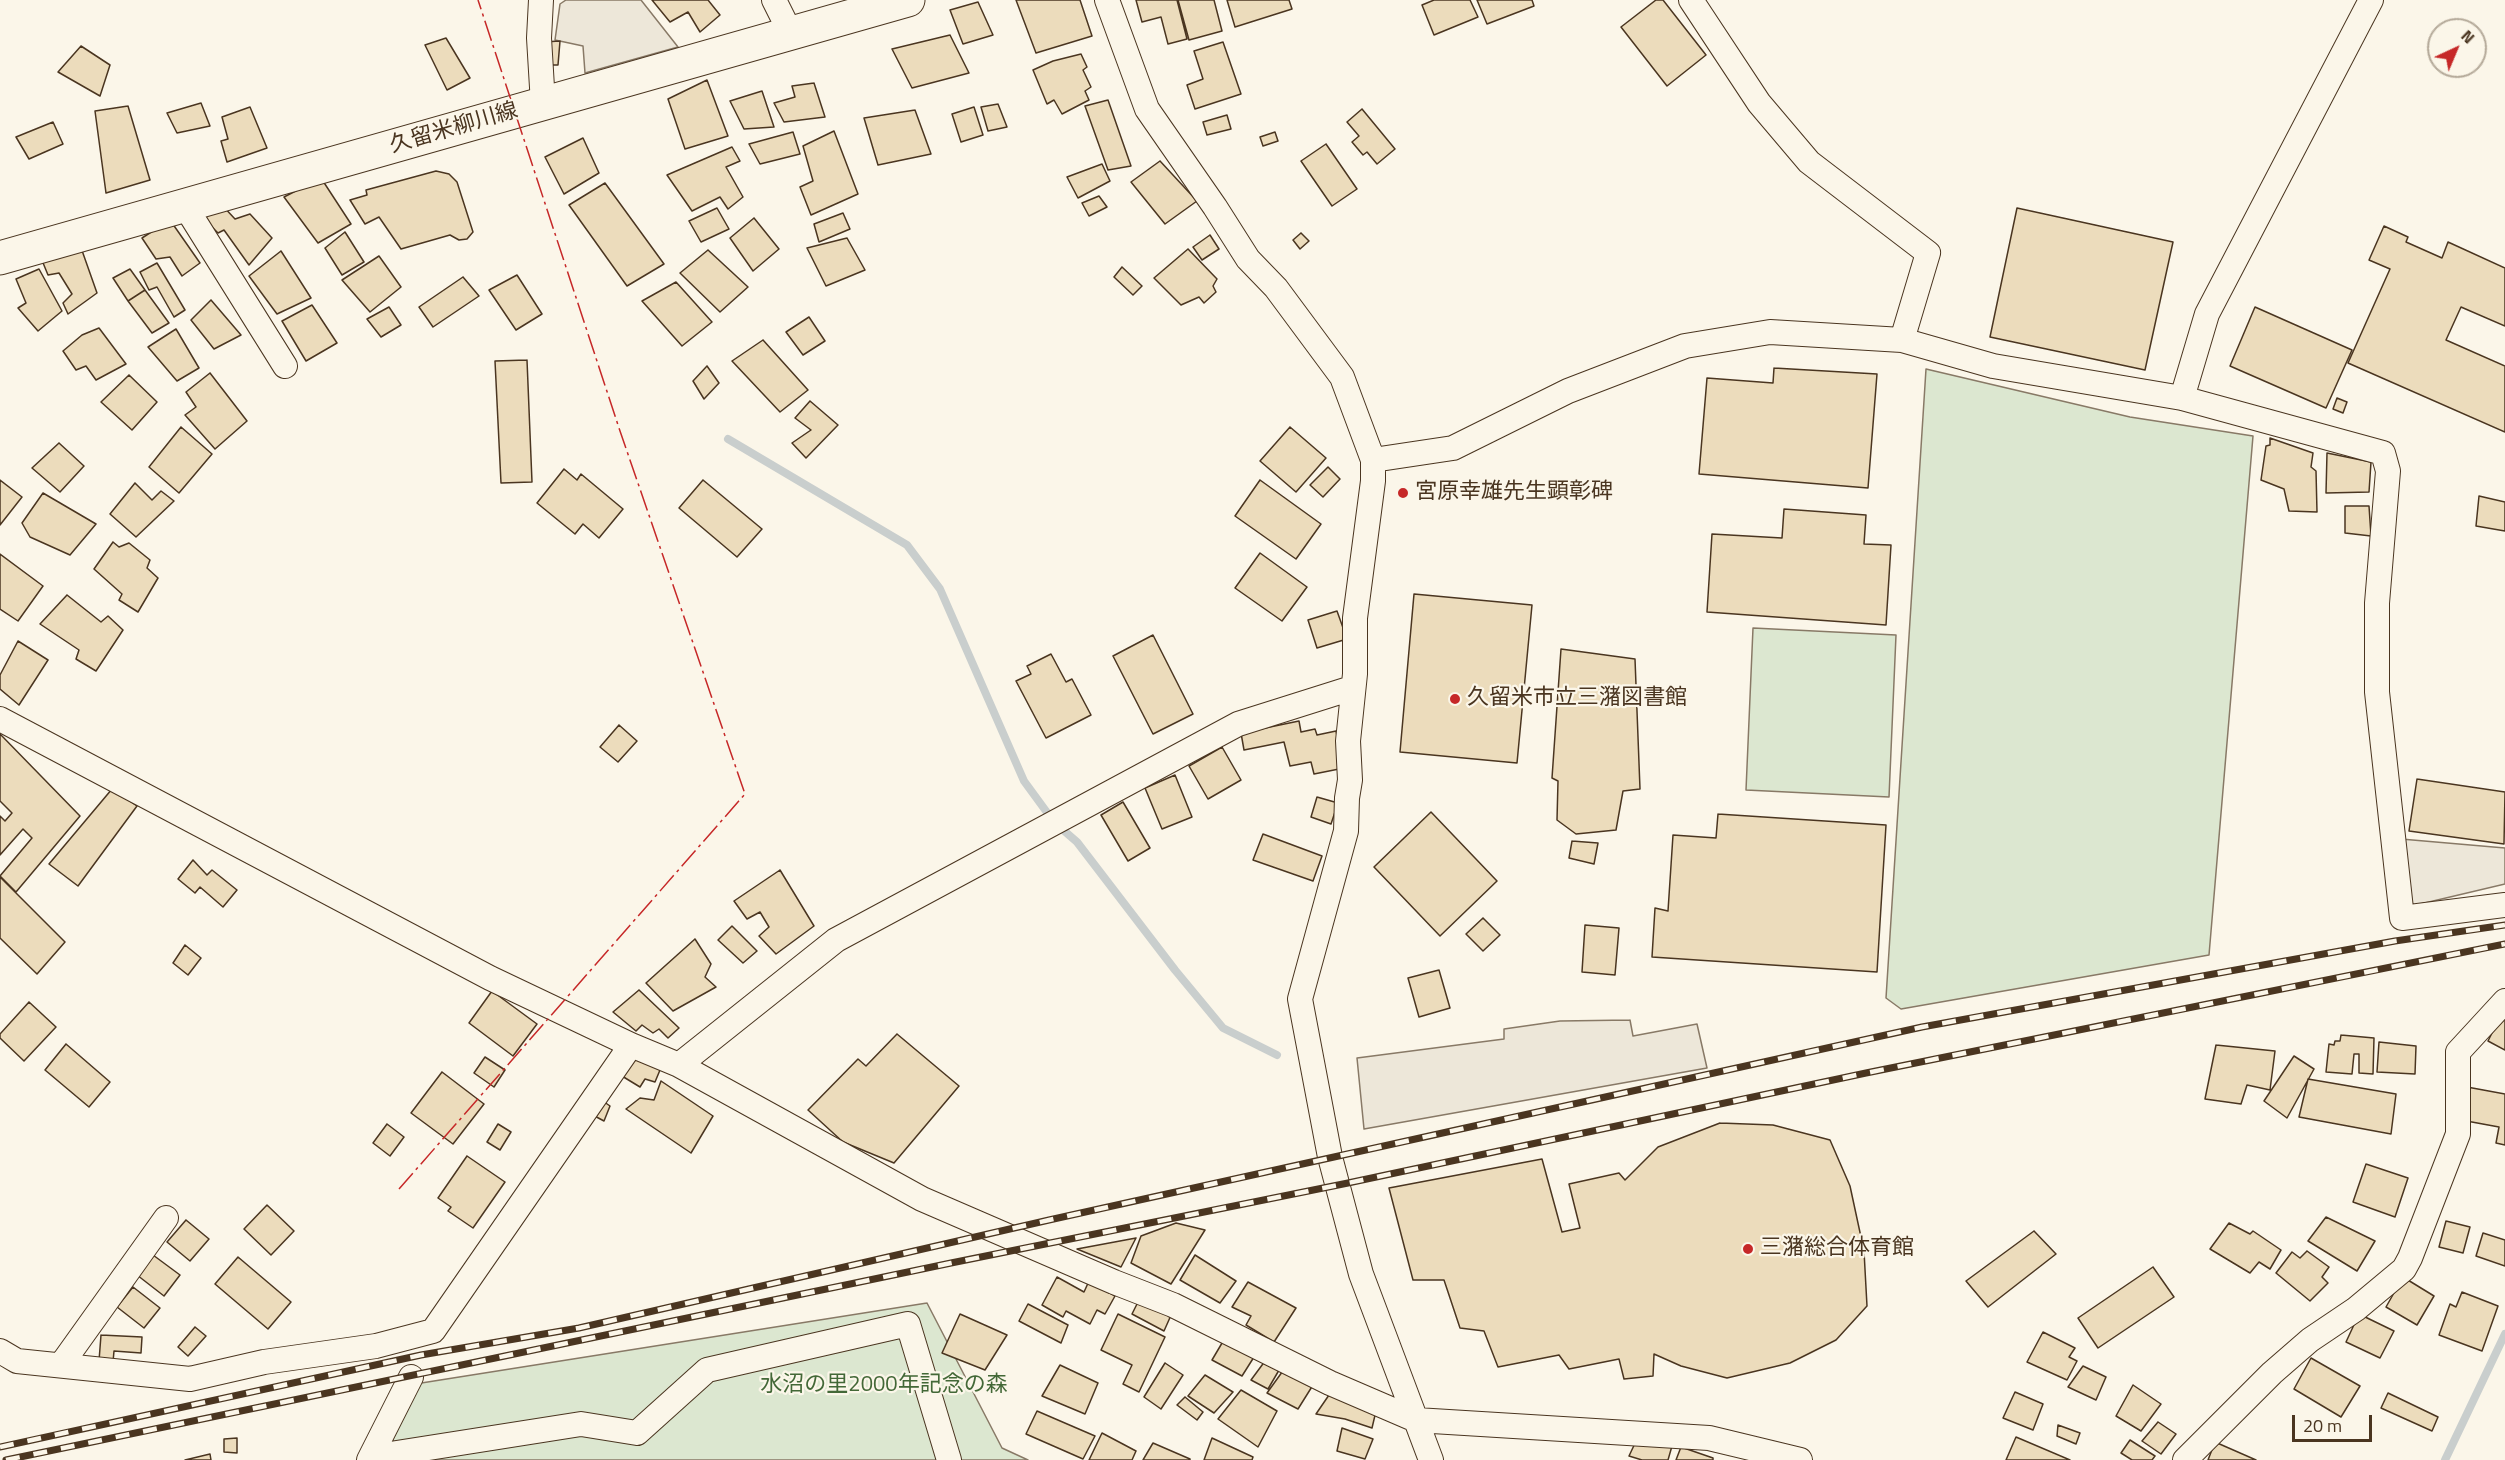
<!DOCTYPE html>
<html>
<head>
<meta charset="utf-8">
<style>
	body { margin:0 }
	#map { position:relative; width:2505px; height:1460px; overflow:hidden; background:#fbf6e9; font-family:"Titillium Web",sans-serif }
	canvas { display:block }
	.north { position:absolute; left:2427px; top:18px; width:60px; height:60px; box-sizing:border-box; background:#fbf6e9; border:2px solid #b4a999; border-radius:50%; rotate:44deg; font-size:16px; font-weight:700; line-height:24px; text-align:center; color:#4a3520 }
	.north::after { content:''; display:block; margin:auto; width:21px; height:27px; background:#c62828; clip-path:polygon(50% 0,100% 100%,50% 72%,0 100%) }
	.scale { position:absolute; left:2292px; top:1415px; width:80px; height:27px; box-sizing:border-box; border:3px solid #4a3520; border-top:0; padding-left:8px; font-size:18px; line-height:21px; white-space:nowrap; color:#4a3520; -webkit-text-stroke:4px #fbf6e9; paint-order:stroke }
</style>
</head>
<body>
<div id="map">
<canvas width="2505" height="1460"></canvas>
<div class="north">N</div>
<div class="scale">20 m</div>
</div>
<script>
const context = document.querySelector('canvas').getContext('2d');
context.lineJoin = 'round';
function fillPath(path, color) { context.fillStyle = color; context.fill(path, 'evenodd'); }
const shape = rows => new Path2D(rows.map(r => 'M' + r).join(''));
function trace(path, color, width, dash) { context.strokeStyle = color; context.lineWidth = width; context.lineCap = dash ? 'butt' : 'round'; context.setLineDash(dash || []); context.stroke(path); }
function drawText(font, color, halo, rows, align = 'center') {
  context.font = font + ' "Titillium Web","Noto Sans JP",sans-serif'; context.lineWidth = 4.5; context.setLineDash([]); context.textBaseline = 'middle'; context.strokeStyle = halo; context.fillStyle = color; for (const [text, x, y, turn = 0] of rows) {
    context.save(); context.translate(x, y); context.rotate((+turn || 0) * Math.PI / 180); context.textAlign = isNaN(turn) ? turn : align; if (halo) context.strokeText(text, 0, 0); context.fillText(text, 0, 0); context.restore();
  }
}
const green = shape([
	[1926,369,2130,417,2253,436,2209,955,1901,1009,1886,998,1926,369],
	[1753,628,1896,635,1889,797,1746,790,1753,628],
	[927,1303,1002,1448,1028,1460,375,1460,415,1384,927,1303]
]);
fillPath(green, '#dce7d0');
trace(green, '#887966', 1.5);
const parking = shape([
	[566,0,641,0,678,47,585,73,583,46,555,40,560,4,566,0],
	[2401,839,2505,848,2505,884,2412,906,2401,839],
	[1630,1020,1633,1036,1697,1024,1707,1068,1364,1129,1357,1058,1504,1039,1504,1029,1560,1021,1630,1020]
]);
fillPath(parking, '#ede7d9');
trace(parking, '#887966', 1.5);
trace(shape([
	[728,439,907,545,940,589,1024,781,1054,822,1077,842,1175,970,1223,1028,1277,1055],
	[2445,1460,2505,1334]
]), '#c9cecd', 8);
const building = shape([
	[652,0,708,0,720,15,700,32,688,12,670,22,652,0],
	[1016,0,1080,0,1092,36,1036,53,1016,0],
	[1136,0,1177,0,1187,39,1168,44,1161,17,1142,22,1136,0],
	[1178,0,1214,0,1222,31,1189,40,1178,0],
	[1227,0,1289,0,1292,9,1235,27,1227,0],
	[1434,0,1470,0,1478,17,1434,35,1422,5,1434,0],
	[1477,0,1532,0,1534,6,1487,24,1477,0],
	[1656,0,1663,0,1706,55,1667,86,1621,27,1656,0],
	[978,2,993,35,963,44,950,10,978,2],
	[950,35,969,73,912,88,892,49,950,35],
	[446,38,470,78,447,90,425,45,446,38],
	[560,41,558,65,544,65,543,42,560,41],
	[1223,42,1241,94,1195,109,1187,85,1203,79,1194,51,1223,42],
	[81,46,110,65,100,96,58,72,81,46],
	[1081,54,1087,67,1083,70,1091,87,1085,91,1089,100,1062,114,1054,100,1047,104,1033,70,1053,61,1081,54],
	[707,80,728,136,685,149,668,99,707,80],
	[814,83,825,117,784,122,774,103,795,97,792,86,814,83],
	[762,91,774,127,744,129,730,101,762,91],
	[1108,100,1131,166,1108,170,1085,106,1108,100],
	[201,103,210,126,177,133,167,113,201,103],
	[998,104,1007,127,988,131,981,107,998,104],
	[128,106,150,180,106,193,95,111,128,106],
	[250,107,267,148,227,162,221,141,228,139,222,117,250,107],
	[974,107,983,135,961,142,952,114,974,107],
	[1362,109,1395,149,1377,164,1367,152,1363,155,1352,142,1359,136,1347,122,1362,109],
	[915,110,931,154,878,165,864,118,915,110],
	[1227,115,1231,129,1207,135,1203,122,1227,115],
	[53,122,63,144,29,159,16,137,53,122],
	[834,131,858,194,811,215,800,187,813,181,803,146,834,131],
	[793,132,800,154,760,164,749,144,793,132],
	[1275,132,1278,141,1263,146,1260,137,1275,132],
	[583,138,599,173,564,194,545,157,583,138],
	[1326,144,1357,189,1332,206,1301,161,1326,144],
	[732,147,740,161,726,167,743,197,728,209,720,197,692,211,667,175,732,147],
	[1160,161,1197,201,1165,224,1131,182,1160,161],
	[1102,164,1110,181,1078,198,1067,177,1102,164],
	[436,171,449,174,457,182,473,232,467,239,459,240,450,235,401,249,379,217,365,224,350,200,367,195,366,190,436,171],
	[321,178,351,224,318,243,284,197,321,178],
	[605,183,664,264,627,286,569,205,605,183],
	[1099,196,1107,207,1089,216,1082,203,1099,196],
	[221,204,235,219,250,214,272,238,249,265,224,230,218,233,203,218,221,204],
	[717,208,729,229,701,242,689,221,717,208],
	[2017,208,2173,242,2145,370,1990,337,2017,208],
	[843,213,850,229,819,242,814,224,843,213],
	[754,218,779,249,753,271,730,238,754,218],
	[170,220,200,263,182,276,170,257,156,259,142,238,170,220],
	[2384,226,2408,237,2406,242,2442,258,2448,242,2505,268,2505,326,2461,307,2446,340,2505,366,2505,432,2348,363,2390,269,2369,260,2384,226],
	[345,232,364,262,342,275,325,248,345,232],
	[1301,233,1309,241,1300,249,1293,240,1301,233],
	[1210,235,1219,249,1202,260,1193,247,1210,235],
	[847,238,865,270,826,286,807,248,847,238],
	[79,242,97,293,68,314,63,303,72,294,59,273,48,275,39,253,79,242],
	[1188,249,1217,279,1213,286,1216,292,1204,303,1199,297,1181,305,1154,278,1188,249],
	[708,250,748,287,720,312,680,273,708,250],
	[281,251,311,298,277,314,249,276,281,251],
	[379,256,401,287,370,312,342,280,379,256],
	[157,263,185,310,174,317,157,287,149,290,140,272,157,263],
	[1122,267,1142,286,1133,295,1114,277,1122,267],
	[39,269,62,311,38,331,18,308,26,303,16,279,39,269],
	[130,269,145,290,128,301,113,278,130,269],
	[517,275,542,314,516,330,489,290,517,275],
	[463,277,479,296,433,327,419,307,463,277],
	[676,282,712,322,682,346,642,301,676,282],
	[145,290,169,323,152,333,128,301,145,290],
	[211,300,241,335,214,349,191,320,211,300],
	[312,305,337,343,306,361,282,321,312,305],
	[389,307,401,325,381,337,367,319,389,307],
	[2255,307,2352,350,2326,408,2230,366,2255,307],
	[809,317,825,341,803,355,786,332,809,317],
	[99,328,126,364,96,380,86,366,76,370,63,351,82,335,99,328],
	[176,329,199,368,177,381,148,347,176,329],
	[763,340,808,390,780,412,732,361,763,340],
	[527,360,532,482,501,483,495,361,527,360],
	[707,366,719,383,704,399,693,381,707,366],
	[1774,368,1877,374,1868,488,1699,474,1707,378,1773,383,1774,368],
	[210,373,247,421,215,449,185,415,196,407,186,392,210,373],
	[129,375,157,402,132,430,101,402,129,375],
	[2337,398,2347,402,2343,413,2333,409,2337,398],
	[810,401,838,425,806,458,792,443,811,430,795,418,810,401],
	[181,427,212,454,179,493,149,467,181,427],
	[1290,427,1326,458,1296,492,1260,461,1290,427],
	[2270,438,2313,453,2311,467,2316,471,2317,512,2289,511,2284,489,2261,480,2266,446,2270,445,2270,438],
	[59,443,84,466,60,492,32,468,59,443],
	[2327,453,2371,462,2369,492,2326,493,2327,453],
	[1328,467,1340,479,1323,497,1310,485,1328,467],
	[564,469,577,480,581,474,623,509,599,538,583,524,575,534,537,503,564,469],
	[0,480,22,497,0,525,0,480],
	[703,480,762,529,737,557,679,508,703,480],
	[1260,480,1321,524,1296,559,1235,516,1260,480],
	[135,483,152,500,161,491,174,501,136,537,110,514,135,483],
	[43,493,96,524,70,555,30,537,22,523,43,493],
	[2479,496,2505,502,2505,531,2476,526,2479,496],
	[2345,506,2369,506,2371,536,2345,533,2345,506],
	[1784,509,1866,515,1864,544,1891,545,1886,625,1707,612,1712,534,1782,538,1784,509],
	[113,542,119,547,129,543,150,560,147,568,158,578,138,612,119,600,122,594,94,569,113,542],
	[1260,553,1307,587,1282,621,1235,588,1260,553],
	[0,554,43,586,18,621,0,609,0,554],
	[1414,594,1532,605,1517,763,1400,752,1414,594],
	[67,595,101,622,108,616,123,630,96,671,76,659,79,650,40,624,67,595],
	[1337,611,1347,639,1317,648,1308,620,1337,611],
	[1153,635,1193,714,1153,734,1113,656,1153,635],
	[18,641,48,660,19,705,0,689,0,675,18,641],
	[1561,649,1635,659,1640,789,1623,791,1616,830,1576,834,1557,820,1558,781,1552,778,1561,649],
	[1051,654,1066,682,1072,679,1091,715,1046,738,1016,681,1031,674,1027,666,1051,654],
	[1299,721,1301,732,1315,729,1317,735,1336,731,1344,768,1314,774,1311,762,1290,766,1284,742,1244,750,1241,733,1299,721],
	[619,725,637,741,618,762,600,747,619,725],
	[0,734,80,816,16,892,0,876,32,838,23,829,0,855,0,816,5,821,12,813,0,801,0,734],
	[1222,747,1241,780,1208,799,1189,766,1222,747],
	[1175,775,1192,817,1162,829,1145,788,1175,775],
	[2417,779,2505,792,2504,844,2409,831,2417,779],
	[112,789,137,806,78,886,49,864,112,789],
	[1317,797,1338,803,1331,824,1311,817,1317,797],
	[1123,802,1150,848,1128,861,1101,815,1123,802],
	[1431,812,1497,881,1440,936,1374,867,1431,812],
	[1718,814,1886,825,1877,972,1652,957,1655,908,1668,911,1673,835,1716,838,1718,814],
	[1263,834,1322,856,1313,881,1253,860,1263,834],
	[1572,841,1598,843,1594,864,1569,858,1572,841],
	[193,860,207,875,212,870,237,890,223,907,200,887,195,893,178,879,193,860],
	[780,870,814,926,776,954,759,936,769,927,760,912,747,919,734,901,780,870],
	[0,877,65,942,37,974,0,938,0,877],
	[1483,918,1500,935,1483,951,1466,934,1483,918],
	[1585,925,1619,928,1615,975,1582,972,1585,925],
	[732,926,757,951,743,963,718,940,732,926],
	[695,939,711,964,705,977,716,987,673,1011,646,983,695,939],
	[185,945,201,958,188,975,173,963,185,945],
	[1439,970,1450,1008,1419,1017,1408,978,1439,970],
	[639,990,679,1028,668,1038,659,1029,653,1033,642,1025,636,1031,613,1012,639,990],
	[492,991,537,1024,513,1056,469,1023,492,991],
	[29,1002,56,1027,24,1061,0,1038,0,1034,29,1002],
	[2505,1007,2505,1050,2488,1041,2505,1007],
	[897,1034,959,1086,894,1163,843,1142,808,1110,858,1059,866,1066,897,1034],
	[2341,1035,2374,1038,2373,1074,2359,1073,2359,1054,2354,1054,2352,1074,2326,1072,2329,1044,2334,1045,2335,1041,2340,1041,2341,1035],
	[2379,1042,2416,1046,2415,1074,2377,1072,2379,1042],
	[66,1044,110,1082,89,1107,45,1070,66,1044],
	[2216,1045,2275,1051,2270,1090,2247,1085,2241,1104,2205,1099,2216,1045],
	[630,1054,660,1070,655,1082,645,1079,640,1087,617,1073,630,1054],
	[2294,1056,2314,1069,2287,1118,2264,1101,2294,1056],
	[485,1057,505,1070,494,1087,474,1073,485,1057],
	[442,1072,484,1104,453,1144,411,1113,442,1072],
	[2308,1079,2396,1094,2391,1134,2299,1117,2308,1079],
	[661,1081,713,1116,691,1153,626,1109,640,1098,654,1100,661,1081],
	[2467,1087,2505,1094,2505,1145,2496,1143,2499,1127,2461,1120,2467,1087],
	[600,1099,610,1106,604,1121,589,1113,600,1099],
	[1720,1123,1773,1125,1830,1140,1850,1186,1864,1251,1867,1306,1836,1340,1790,1363,1727,1378,1681,1366,1654,1354,1653,1376,1624,1379,1619,1359,1569,1369,1559,1355,1498,1367,1484,1331,1460,1328,1444,1280,1413,1280,1389,1188,1542,1159,1562,1232,1580,1228,1569,1184,1619,1173,1625,1180,1658,1147,1720,1123],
	[387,1124,404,1137,390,1156,373,1143,387,1124],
	[498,1124,511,1132,500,1150,487,1142,498,1124],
	[467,1156,505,1182,473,1228,448,1211,451,1207,438,1198,467,1156],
	[2366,1164,2408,1178,2395,1217,2353,1202,2366,1164],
	[267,1205,294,1231,271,1255,244,1229,267,1205],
	[2326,1217,2375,1241,2357,1271,2308,1241,2326,1217],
	[186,1220,209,1239,190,1261,167,1242,186,1220],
	[2446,1221,2470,1227,2463,1253,2439,1247,2446,1221],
	[1176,1223,1205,1230,1171,1284,1131,1263,1141,1236,1176,1223],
	[2229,1223,2250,1234,2253,1231,2281,1250,2270,1269,2259,1262,2250,1273,2210,1249,2229,1223],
	[2034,1231,2056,1254,1988,1307,1966,1281,2034,1231],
	[2483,1233,2505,1240,2505,1266,2476,1256,2483,1233],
	[1136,1238,1121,1267,1077,1249,1136,1238],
	[2307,1251,2329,1267,2322,1277,2328,1283,2310,1301,2276,1273,2292,1252,2300,1258,2307,1251],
	[153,1255,180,1275,164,1296,137,1275,153,1255],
	[1195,1255,1236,1281,1220,1303,1180,1280,1195,1255],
	[238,1257,291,1302,268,1329,215,1284,238,1257],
	[2153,1267,2174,1297,2098,1348,2078,1318,2153,1267],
	[1057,1277,1084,1292,1089,1281,1115,1296,1105,1314,1097,1310,1090,1324,1066,1311,1063,1317,1042,1305,1057,1277],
	[2403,1277,2434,1296,2417,1325,2386,1307,2403,1277],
	[1248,1282,1296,1308,1274,1342,1246,1325,1251,1316,1232,1307,1248,1282],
	[133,1287,160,1308,144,1328,117,1307,133,1287],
	[2462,1292,2498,1306,2482,1351,2439,1335,2450,1304,2456,1307,2462,1292],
	[1139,1300,1172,1313,1164,1331,1132,1314,1139,1300],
	[1028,1304,1068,1325,1061,1343,1019,1321,1028,1304],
	[960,1314,1007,1335,985,1370,942,1353,960,1314],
	[1118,1314,1165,1337,1139,1392,1123,1384,1132,1365,1101,1350,1118,1314],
	[2359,1314,2394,1331,2380,1358,2346,1342,2359,1314],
	[195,1327,206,1336,188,1356,178,1347,195,1327],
	[2043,1332,2075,1348,2069,1357,2077,1361,2067,1380,2027,1362,2043,1332],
	[101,1335,142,1337,141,1353,114,1351,113,1362,99,1361,101,1335],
	[1225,1338,1254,1357,1242,1376,1212,1360,1225,1338],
	[1268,1357,1282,1365,1268,1389,1251,1380,1268,1357],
	[2311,1358,2360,1386,2341,1417,2294,1389,2311,1358],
	[1165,1363,1183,1375,1161,1409,1144,1397,1165,1363],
	[1060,1365,1098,1383,1085,1414,1042,1396,1060,1365],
	[2083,1366,2106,1377,2096,1400,2068,1387,2083,1366],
	[1285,1368,1313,1385,1298,1409,1267,1393,1285,1368],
	[1205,1375,1233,1392,1214,1413,1188,1396,1205,1375],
	[2133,1385,2161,1404,2141,1431,2116,1416,2133,1385],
	[1241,1390,1277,1411,1258,1447,1218,1419,1241,1390],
	[2015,1392,2043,1404,2033,1430,2003,1418,2015,1392],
	[2388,1393,2438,1417,2432,1431,2381,1408,2388,1393],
	[1329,1395,1376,1411,1372,1428,1345,1419,1316,1414,1329,1395],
	[1185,1397,1203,1412,1197,1420,1177,1405,1185,1397],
	[1037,1411,1095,1436,1083,1459,1026,1434,1037,1411],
	[2158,1422,2176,1434,2161,1454,2142,1441,2158,1422],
	[2058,1425,2080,1433,2076,1444,2057,1436,2058,1425],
	[1342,1428,1373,1439,1365,1459,1337,1451,1342,1428],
	[1102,1433,1136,1451,1132,1460,1089,1460,1102,1433],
	[2016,1437,2070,1460,2006,1460,2016,1437],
	[237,1438,237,1453,224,1452,224,1439,237,1438],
	[1212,1438,1253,1457,1252,1460,1204,1460,1212,1438],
	[1637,1439,1672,1446,1668,1460,1642,1460,1629,1456,1637,1439],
	[2130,1440,2155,1456,2152,1460,2132,1460,2121,1453,2130,1440],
	[2215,1442,2256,1460,2208,1460,2215,1442],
	[1153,1443,1190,1459,1190,1460,1143,1460,1153,1443],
	[1681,1447,1713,1458,1713,1460,1676,1460,1681,1447],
	[210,1454,211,1460,185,1460,210,1454]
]);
fillPath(building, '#ecdcbc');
trace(building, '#4a3520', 1.5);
const street = shape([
	[541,0,539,38,543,104],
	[774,0,791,34],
	[1107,0,1147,109,1215,207,1248,259,1276,288,1342,377,1373,460,1373,481,1355,618,1355,674,1348,741,1350,780,1347,798,1346,831,1300,999,1330,1157,1361,1274,1431,1460],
	[1691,0,1759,103,1809,162,1928,253,1902,340,1993,366,2182,398,2383,453,2388,471,2377,603,2377,692,2402,918,2505,905],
	[185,206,285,366],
	[2182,398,2207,314,2371,0],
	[1373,460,1453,448,1568,391,1685,346,1770,332,1902,340],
	[0,719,490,978,631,1045,679,1065,922,1199,1114,1282,1173,1305,1330,1383,1416,1420,1709,1438,1800,1460],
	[679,1065,836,940,1238,724,1352,688],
	[0,1351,17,1361,190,1379,264,1362,376,1346,433,1331,631,1045],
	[61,1365,166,1218],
	[371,1457,581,1424,637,1433,707,1370,908,1324,949,1460],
	[369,1460,411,1377],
	[2185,1460,2272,1373,2310,1340,2356,1309,2404,1269,2410,1258,2458,1134,2458,1052,2505,1001]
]);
const primary = shape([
	[0,258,908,0]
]);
trace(street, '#4a3520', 26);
trace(primary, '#4a3520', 35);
trace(street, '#fbf6e9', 24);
trace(primary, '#fbf6e9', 33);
const rail = shape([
	[0,1447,421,1355,579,1328,1049,1220,1922,1027,2395,941,2505,925],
	[6,1460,951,1263,1348,1183,1866,1073,2505,944]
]);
trace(rail, '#4a3520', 7);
trace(rail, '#fbf6e9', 4.5, [14]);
trace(shape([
	[399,1189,745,794,620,431,478,0]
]), '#c62828', 1.5, [21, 4.5, 3, 4.5]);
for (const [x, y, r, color] of [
	[1403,493,6,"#c62828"],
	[1455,699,6,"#c62828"],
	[1748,1249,6,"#c62828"]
]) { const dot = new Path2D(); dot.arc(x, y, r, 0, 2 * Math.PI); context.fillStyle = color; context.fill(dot); trace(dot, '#fbf6e9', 2); }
drawText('22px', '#4a3520', '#fbf6e9', [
	["久留米柳川線",454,129,-16]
]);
drawText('22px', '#4a3520', '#fbf6e9', [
	["宮原幸雄先生顕彰碑",1415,493],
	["久留米市立三潴図書館",1467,699],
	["三潴総合体育館",1760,1249]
], 'left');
drawText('22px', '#436837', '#fbf6e9', [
	["水沼の里2000年記念の森",884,1386]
]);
</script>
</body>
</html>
